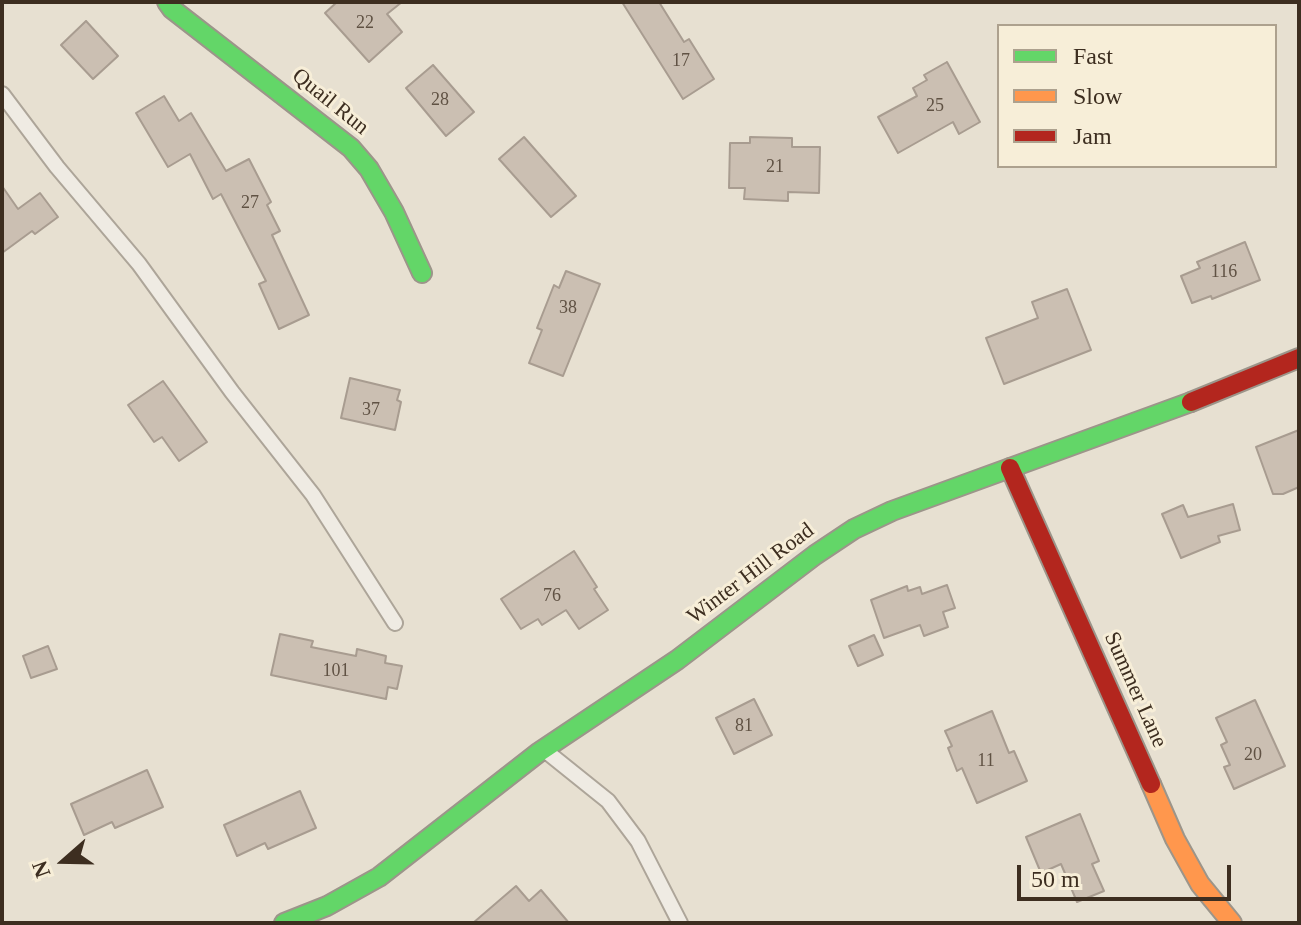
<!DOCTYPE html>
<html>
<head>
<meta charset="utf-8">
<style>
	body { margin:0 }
	#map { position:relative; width:1301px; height:925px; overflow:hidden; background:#e7e0d1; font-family:Georgia,serif }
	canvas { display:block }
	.frame { position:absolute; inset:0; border:4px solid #3d2e20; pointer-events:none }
	.legend { position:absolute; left:997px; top:24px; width:280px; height:144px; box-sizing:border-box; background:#f7eed8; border:2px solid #ada18e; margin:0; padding:10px 14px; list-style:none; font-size:24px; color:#3d2e20 }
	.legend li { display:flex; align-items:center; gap:16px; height:40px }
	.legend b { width:40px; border:2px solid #ada18e }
	.north { position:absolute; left:24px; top:821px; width:80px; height:80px; -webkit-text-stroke:6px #f7eed8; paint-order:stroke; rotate:250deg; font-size:22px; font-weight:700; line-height:32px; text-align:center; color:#3d2e20 }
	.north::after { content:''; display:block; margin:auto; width:28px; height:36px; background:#3d2e20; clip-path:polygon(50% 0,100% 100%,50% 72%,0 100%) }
	.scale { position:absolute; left:1017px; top:865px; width:214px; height:36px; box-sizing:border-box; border:4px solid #3d2e20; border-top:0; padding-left:10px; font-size:24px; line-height:28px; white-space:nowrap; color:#3d2e20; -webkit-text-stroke:6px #f7eed8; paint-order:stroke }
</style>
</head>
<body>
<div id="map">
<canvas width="1301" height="925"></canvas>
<div class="frame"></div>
<ul class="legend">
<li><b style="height:10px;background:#63d668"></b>Fast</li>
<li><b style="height:10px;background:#ff974d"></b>Slow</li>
<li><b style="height:10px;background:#b3261e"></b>Jam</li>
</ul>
<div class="north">N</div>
<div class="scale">50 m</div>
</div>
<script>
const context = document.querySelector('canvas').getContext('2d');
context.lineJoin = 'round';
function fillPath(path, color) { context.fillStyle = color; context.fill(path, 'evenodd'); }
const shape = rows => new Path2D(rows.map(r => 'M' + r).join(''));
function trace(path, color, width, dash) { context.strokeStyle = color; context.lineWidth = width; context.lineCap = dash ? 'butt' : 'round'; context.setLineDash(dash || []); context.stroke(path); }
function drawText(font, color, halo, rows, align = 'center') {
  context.font = font + ' Georgia,serif'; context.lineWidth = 6; context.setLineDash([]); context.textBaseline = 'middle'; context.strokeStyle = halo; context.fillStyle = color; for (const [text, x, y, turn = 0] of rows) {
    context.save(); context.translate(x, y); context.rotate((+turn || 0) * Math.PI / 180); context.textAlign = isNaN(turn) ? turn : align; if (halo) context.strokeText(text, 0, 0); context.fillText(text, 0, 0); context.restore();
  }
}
const building = shape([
	[337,2,402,2,387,14,402,32,369,62,325,13,337,2],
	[622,2,659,2,684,42,689,39,714,79,683,99,622,2],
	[86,21,118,56,93,79,61,45,86,21],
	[947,62,980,122,959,134,953,122,898,153,878,117,917,96,913,88,927,80,924,75,947,62],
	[433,65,474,112,446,136,406,88,433,65],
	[164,96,179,121,191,113,226,171,249,159,271,202,267,205,280,231,272,235,309,315,279,329,259,284,266,281,221,194,213,199,190,154,168,167,136,113,164,96],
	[524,137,576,196,551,217,499,159,524,137],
	[750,137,792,138,792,147,820,147,819,193,788,192,788,201,744,199,745,188,729,188,730,143,750,143,750,137],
	[2,186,18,209,40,193,58,217,35,234,32,231,2,253,2,186],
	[1245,242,1260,280,1212,299,1211,296,1192,303,1181,276,1200,268,1197,262,1245,242],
	[566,271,600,284,563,376,529,363,542,330,537,328,554,285,559,288,566,271],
	[1067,289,1091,350,1004,384,986,338,1038,318,1032,302,1067,289],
	[350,378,400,390,397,400,401,402,395,430,341,418,350,378],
	[163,381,207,442,179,461,162,437,154,442,128,405,163,381],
	[1299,430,1299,487,1283,494,1273,494,1256,447,1299,430],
	[1233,504,1240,530,1218,536,1220,542,1181,558,1162,514,1183,505,1188,517,1233,504],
	[574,551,597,587,594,589,608,610,579,629,566,610,542,625,538,619,521,629,501,599,574,551],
	[947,585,955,608,943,612,948,627,924,636,920,625,884,638,871,600,907,586,908,591,920,587,922,594,947,585],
	[280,634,313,641,311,647,356,656,357,649,386,656,385,663,402,666,397,689,388,687,386,699,271,675,280,634],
	[874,635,883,655,858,666,849,646,874,635],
	[48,646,57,669,31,678,23,656,48,646],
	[754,699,772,735,734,754,716,718,754,699],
	[1255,700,1285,766,1234,789,1224,767,1230,765,1221,745,1227,742,1216,718,1255,700],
	[992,711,1009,753,1014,751,1027,781,977,803,962,768,957,771,948,748,952,746,945,731,992,711],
	[147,770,163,807,115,828,112,822,84,835,71,804,147,770],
	[300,791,316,828,268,849,265,843,237,856,224,825,300,791],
	[1080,814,1099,861,1092,864,1104,891,1077,902,1061,864,1041,873,1026,837,1080,814],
	[516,886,529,901,541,890,569,923,473,923,516,886]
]);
fillPath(building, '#cbbfb2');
trace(building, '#a89c90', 2);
const lane = shape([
	[2,94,57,167,139,264,232,392,313,495,395,623],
	[547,752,608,801,638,841,680,923]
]);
const fast = shape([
	[167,2,172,9,351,148,369,169,394,212,422,273],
	[284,923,327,906,379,877,538,753,677,660,815,555,854,529,892,511,1191,402]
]);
const slow = shape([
	[1151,784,1175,839,1200,884,1232,923]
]);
const jam = shape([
	[1191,402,1299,358],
	[1010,468,1151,784]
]);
trace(lane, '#ada599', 18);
trace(fast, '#9c958a', 22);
trace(slow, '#9c958a', 22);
trace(jam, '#9c958a', 22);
trace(lane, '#efebe3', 14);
trace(fast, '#63d668', 18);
trace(slow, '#ff974d', 18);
trace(jam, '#b3261e', 18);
drawText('18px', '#605244', null, [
	["22",365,23],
	["17",681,61],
	["28",440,100],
	["25",935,106],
	["21",775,167],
	["27",250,203],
	["116",1224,272],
	["38",568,308],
	["37",371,410],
	["76",552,596],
	["101",336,671],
	["81",744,726],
	["20",1253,755],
	["11",986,761]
]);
drawText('22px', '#3d2e20', '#f7eed8', [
	["Quail Run",330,102,39],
	["Winter Hill Road",751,574,-37],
	["Summer Lane",1135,690,66]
]);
</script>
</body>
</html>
